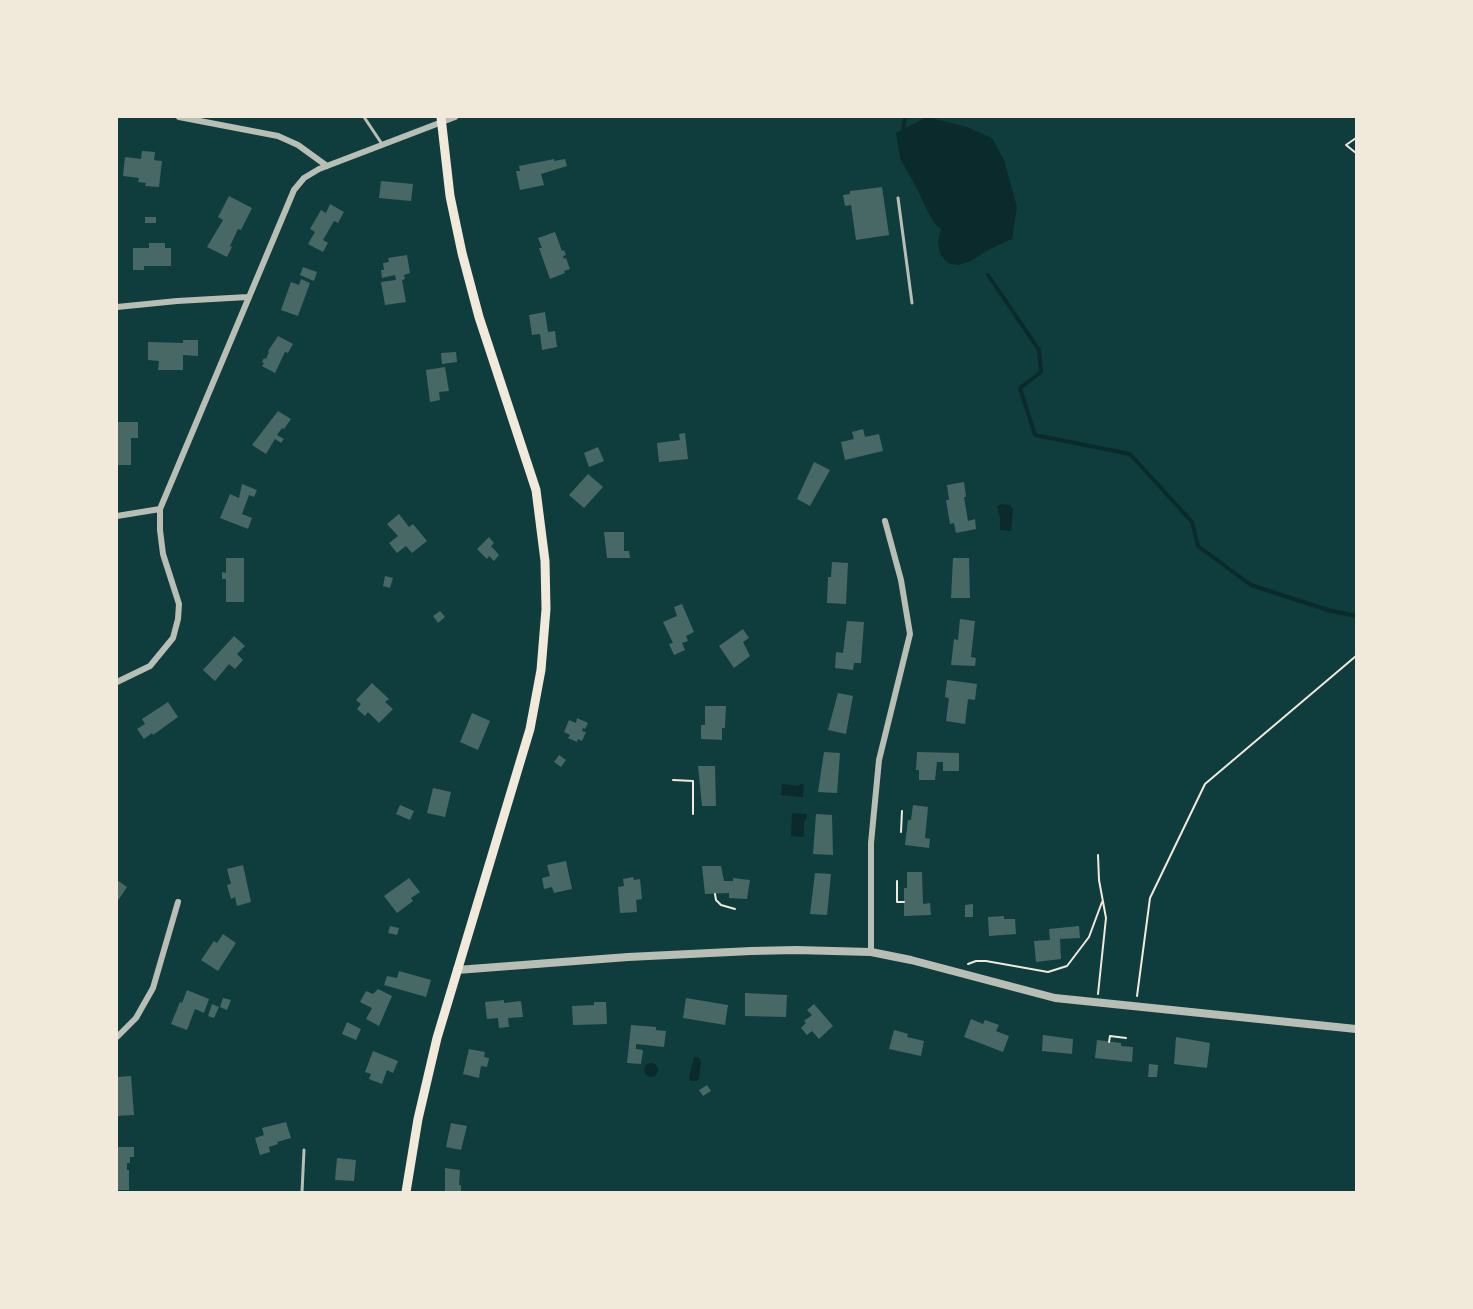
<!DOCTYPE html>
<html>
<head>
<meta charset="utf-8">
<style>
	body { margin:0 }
	#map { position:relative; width:1473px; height:1309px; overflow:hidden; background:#0f3d3e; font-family:Manrope,sans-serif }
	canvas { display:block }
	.frame { position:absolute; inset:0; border:118px solid #f1e9da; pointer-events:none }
</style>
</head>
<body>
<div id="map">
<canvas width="1473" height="1309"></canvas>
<div class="frame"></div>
</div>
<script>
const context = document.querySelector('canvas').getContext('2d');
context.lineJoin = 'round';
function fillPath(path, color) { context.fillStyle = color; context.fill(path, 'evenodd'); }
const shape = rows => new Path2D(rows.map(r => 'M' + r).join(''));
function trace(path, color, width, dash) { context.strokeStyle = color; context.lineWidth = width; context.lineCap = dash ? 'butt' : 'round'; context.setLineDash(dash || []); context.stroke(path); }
fillPath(shape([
	[927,117,967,127,992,138,1004,160,1017,207,1012,239,990,249,971,261,958,265,948,263,940,254,938,242,941,229,935,224,928,212,916,187,900,158,896,133],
	[1001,504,1010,505,1013,509,1011,531,1000,530,1000,517,997,507],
	[782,784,799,786,800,784,804,784,803,797,781,795],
	[792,813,807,814,806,820,804,821,804,837,791,836],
	[694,1057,699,1058,701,1062,699,1079,696,1081,691,1081,689,1078],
	'644 1070a7 7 0 1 1 14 0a7 7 0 1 1-14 0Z'
]), '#0a2a2b');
trace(shape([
	[903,131,905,117],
	[988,275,1039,350,1041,372,1020,388,1035,435,1130,454,1192,522,1198,546,1251,585,1328,610,1356,616]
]), '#0a2a2b', 4);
fillPath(shape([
	[142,151,155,152,154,160,162,161,159,187,145,186,146,183,138,182,139,178,123,176,125,157,141,159],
	[554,159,554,161,565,159,567,166,541,174,544,185,520,190,516,171,520,171,519,166],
	[381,181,413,184,411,201,379,198],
	[882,187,889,235,856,240,851,205,845,206,843,195,850,194,850,191],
	[229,196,252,208,241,230,238,229,230,246,232,247,227,257,207,247,223,220,218,217],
	[330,204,344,212,338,223,334,221,323,240,328,243,323,252,308,244,315,232,310,229,321,210,326,213],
	[145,217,156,217,156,223,145,223],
	[555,232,562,251,564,250,566,255,563,256,564,259,566,258,570,269,564,271,565,273,550,279,539,248,542,248,538,238],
	[149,243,165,243,165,248,171,248,171,266,144,266,144,270,133,270,133,248,149,248],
	[407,255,410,273,404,275,405,279,402,280,406,302,385,305,381,282,396,280,395,275,382,278,381,270,384,270,383,263,389,262,388,258],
	[303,267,317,272,314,281,300,275],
	[301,279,310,283,298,316,281,310,291,282,299,285],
	[545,312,548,332,555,331,557,347,542,350,540,334,532,335,529,315],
	[278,336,293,344,288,353,285,352,275,373,262,366,264,363,262,362,264,358,266,359,269,352,268,351],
	[183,340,198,340,198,356,183,355,183,370,158,370,159,361,148,360,148,342,183,343],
	[456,352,457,362,442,364,441,353],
	[445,367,449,391,439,392,440,400,430,402,426,370],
	[278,411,291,419,284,429,282,428,277,435,284,439,281,443,275,439,266,454,252,445],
	[117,422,138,422,138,438,131,438,131,465,117,465],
	[863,429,865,437,879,434,883,451,845,460,841,442,854,439,852,432],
	[685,433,688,459,659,462,657,443,680,440,679,434],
	[598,447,604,461,589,467,584,453],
	[814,462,830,470,810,506,797,499],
	[588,474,603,487,584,508,569,495],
	[964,482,966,497,964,497,968,521,975,519,976,529,956,533,954,523,950,524,946,500,949,500,947,485],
	[242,484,257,490,254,497,249,495,242,514,252,518,248,529,220,518,230,494,239,498],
	[399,514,409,527,413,524,427,541,412,553,406,546,397,553,389,543,398,536,387,524],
	[604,532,624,532,624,551,629,551,630,558,607,558],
	[489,537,494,543,491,546,499,555,494,561,489,556,487,559,477,549],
	[226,558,244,558,244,602,226,602,226,579,222,579,222,572,226,573],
	[953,558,969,558,970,598,951,598],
	[832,562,848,563,846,604,827,603,828,577,831,577],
	[385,576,393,578,390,588,383,586],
	[682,604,694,632,686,636,688,641,682,643,685,650,674,655,669,644,673,643,663,622,677,616,674,607],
	[440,611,445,617,438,623,433,616],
	[960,619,975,621,971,657,976,658,975,666,951,665,954,639,958,640],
	[847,621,864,622,861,663,854,663,853,670,835,668,836,652,843,653],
	[743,629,749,638,743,642,750,656,734,668,719,646],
	[234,636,245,646,237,654,243,660,235,669,229,664,215,681,203,670],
	[947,680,977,684,975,700,968,699,965,724,946,721,949,698,945,697],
	[372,683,389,699,385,702,393,709,379,723,368,712,365,716,357,709,361,704,356,700],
	[838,693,853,696,846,734,828,730],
	[168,702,178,717,153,735,152,733,144,739,137,729,145,724,142,719],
	[705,706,726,706,725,728,722,728,722,740,701,739,701,725,705,725],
	[472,713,490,721,478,750,460,742],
	[577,718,588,723,585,729,583,728,582,731,586,732,582,741,578,739,577,742,568,738,570,735,564,732,569,720,576,723],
	[824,752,840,753,837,793,818,792],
	[917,752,959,753,959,771,943,771,943,762,937,762,935,780,919,780,919,770,916,770],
	[559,755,566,760,561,767,554,762],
	[698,766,715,766,716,806,702,806],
	[433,788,451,792,445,817,427,813],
	[400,805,414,811,410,820,396,814],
	[913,805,928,807,925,838,930,839,929,848,905,845,908,820,911,820],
	[816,814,832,815,833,855,813,854],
	[566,861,572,889,554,893,552,887,544,889,542,878,550,876,547,865],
	[243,865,251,902,237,906,235,897,231,899,227,885,231,884,227,869],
	[702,866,721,866,724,881,733,881,733,878,750,880,747,899,729,898,729,893,705,894],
	[907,872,922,872,923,904,930,903,931,915,904,916,904,888,907,888],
	[815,873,831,874,827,915,810,914],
	[633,877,634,880,640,879,642,899,636,900,637,912,620,913,618,887,624,886,623,879],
	[409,878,420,892,411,898,413,901,397,913,384,896],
	[117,880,127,887,117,902],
	[973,904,973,917,965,917,965,905],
	[1004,916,1004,919,1015,919,1016,934,989,936,988,917],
	[390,926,399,928,397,935,388,933],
	[1079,926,1080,938,1060,939,1061,959,1036,962,1034,941,1050,940,1049,929],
	[223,934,236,943,218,971,201,960,214,941,217,943],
	[399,971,431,980,426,997,384,985,387,976,397,978],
	[378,989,392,996,379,1026,366,1019,372,1008,360,1002,366,991,373,994],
	[187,990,209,999,204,1013,195,1009,187,1030,171,1024,180,1002,182,1003],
	[745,993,787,995,786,1017,745,1016],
	[223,998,231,1000,227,1010,220,1007],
	[686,998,728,1005,725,1025,683,1018],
	[504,1000,504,1003,521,1001,523,1017,508,1018,509,1027,499,1028,498,1018,487,1019,485,1002],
	[594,1002,606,1002,607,1024,573,1025,572,1006,594,1005],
	[212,1004,219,1007,214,1018,208,1016],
	[814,1004,833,1026,819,1039,812,1031,807,1035,801,1028,806,1023,804,1021,812,1015,807,1010],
	[971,1019,983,1024,985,1020,999,1025,996,1031,1009,1036,1003,1052,964,1037],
	[347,1022,361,1029,356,1040,342,1034],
	[631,1025,656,1027,656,1030,666,1031,664,1047,636,1044,636,1049,643,1050,641,1064,627,1063],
	[894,1030,908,1034,907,1037,924,1041,921,1056,889,1049],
	[1043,1035,1073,1039,1072,1054,1042,1051],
	[1176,1037,1210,1043,1207,1068,1174,1064],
	[1097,1040,1121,1043,1121,1046,1133,1047,1132,1062,1095,1058],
	[469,1049,485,1052,484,1057,489,1058,487,1067,481,1066,479,1078,463,1074],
	[373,1051,398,1061,393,1073,387,1070,382,1084,369,1079,371,1074,365,1072],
	[1149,1064,1158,1065,1157,1077,1148,1077],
	[131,1076,134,1115,117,1116,117,1077],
	[707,1085,711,1091,703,1096,699,1090],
	[286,1122,291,1138,277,1142,278,1144,269,1147,270,1152,260,1155,255,1138,264,1135,262,1128],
	[451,1123,467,1126,461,1150,446,1147],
	[117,1147,134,1147,134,1157,130,1157,130,1163,127,1163,127,1170,129,1170,129,1190,117,1190],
	[337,1158,356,1160,354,1181,335,1180],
	[445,1168,460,1170,459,1185,461,1185,461,1192,445,1192]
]), '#486865');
trace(shape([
	[1356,138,1346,145,1356,153],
	[673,780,693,781,693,814],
	[901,832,902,811],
	[897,881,897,902,904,902],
	[715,894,716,900,721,905,735,909],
	[968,964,976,961,986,961,1048,972,1067,966,1089,937,1102,902],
	[1098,994,1106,918,1099,880,1098,855],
	[1137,996,1150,898,1205,784,1356,656],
	[1109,1042,1110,1036,1126,1038]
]), '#f1e9da', 2);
trace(shape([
	[364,117,382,144],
	[898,198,912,303],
	[302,1192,304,1150]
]), '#b8beb3', 3);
trace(shape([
	[179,117,278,136,298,145,327,166],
	[117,307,177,301,248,297],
	[117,516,160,509],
	[117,682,150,666,173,638,178,619,179,604,163,554,160,530,160,509,294,190,304,178,319,169,455,117],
	[871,952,871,843,879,760,910,634,901,580,885,521],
	[117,1037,136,1018,153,988,178,902]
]), '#b8beb3', 6);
trace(shape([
	[457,970,628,957,751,951,796,950,871,952,911,960,1055,998,1356,1029]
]), '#b8beb3', 8);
trace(shape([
	[406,1192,418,1119,437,1038,530,729,541,670,546,609,545,561,536,490,479,317,462,253,450,196,441,117]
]), '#f1e9da', 9);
</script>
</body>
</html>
